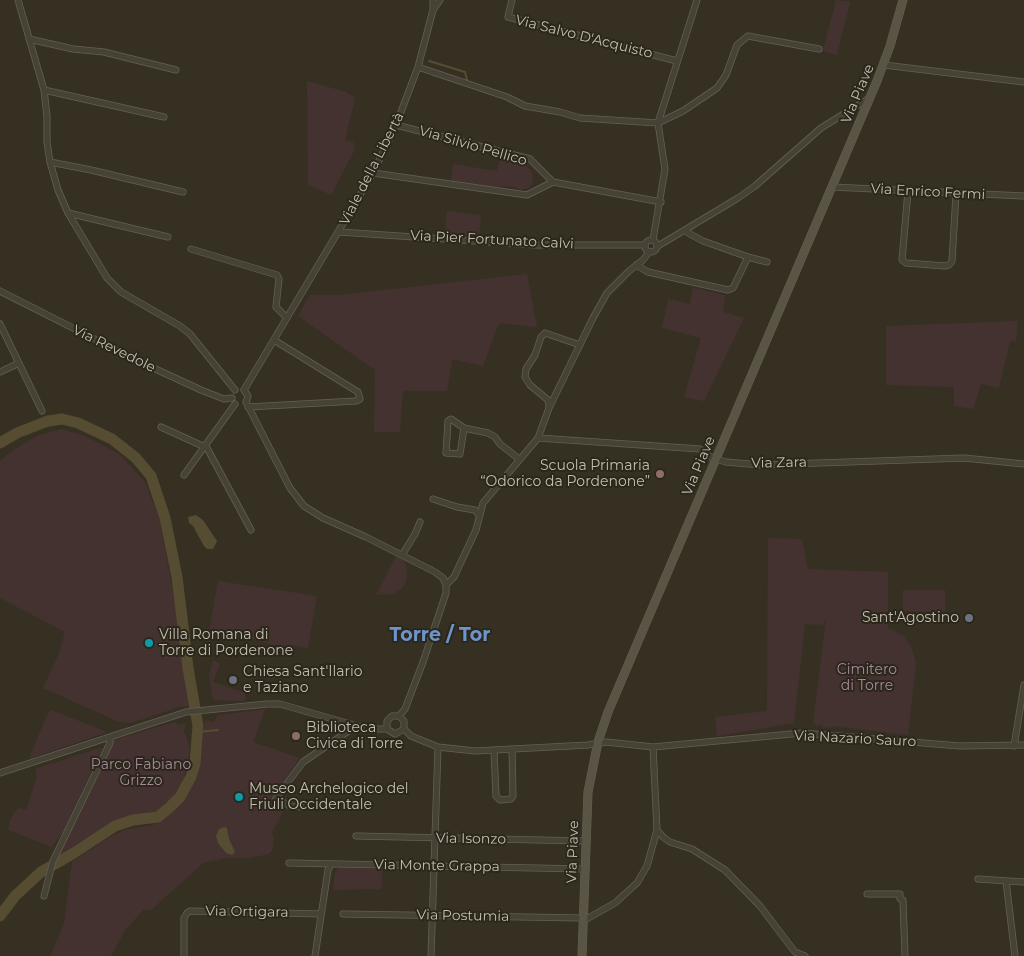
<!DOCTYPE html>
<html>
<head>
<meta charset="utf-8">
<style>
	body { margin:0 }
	canvas { display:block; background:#363022 }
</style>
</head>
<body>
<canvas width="1024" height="956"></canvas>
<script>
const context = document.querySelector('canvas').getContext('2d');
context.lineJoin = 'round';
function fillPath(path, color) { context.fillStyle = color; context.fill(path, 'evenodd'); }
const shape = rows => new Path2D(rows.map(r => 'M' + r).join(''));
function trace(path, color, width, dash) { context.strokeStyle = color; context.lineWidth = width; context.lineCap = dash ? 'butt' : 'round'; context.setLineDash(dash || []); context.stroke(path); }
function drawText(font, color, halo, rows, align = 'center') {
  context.font = font + ' Montserrat,sans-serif'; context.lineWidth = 4; context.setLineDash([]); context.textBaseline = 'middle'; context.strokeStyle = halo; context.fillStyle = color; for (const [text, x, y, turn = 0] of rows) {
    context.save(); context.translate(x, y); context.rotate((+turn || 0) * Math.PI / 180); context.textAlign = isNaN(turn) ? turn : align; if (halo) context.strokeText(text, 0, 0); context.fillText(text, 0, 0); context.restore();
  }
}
fillPath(shape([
	[836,0,850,2,837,55,823,51],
	[307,81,346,92,355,98,345,140,353,142,355,149,331,195,308,185],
	[501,156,515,158,529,168,532,173,533,184,528,188,524,189,517,189,517,187,503,186,502,188,451,181,453,164,497,171],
	[447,211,481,215,479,236,445,234],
	[527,274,537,327,499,323,483,366,452,359,447,391,403,391,400,432,374,432,375,370,298,316,310,295,340,295],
	[693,288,725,295,723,312,744,318,704,401,684,397,701,338,662,328,668,299,690,304],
	[1018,321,1016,342,1010,341,999,388,981,384,973,409,954,406,954,387,886,385,886,326],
	[62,429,89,438,119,454,145,482,159,518,176,607,191,706,179,707,131,723,127,723,117,721,43,688,59,653,65,632,0,598,0,461,12,451,37,436],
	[768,538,802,539,808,569,888,572,888,628,904,636,912,649,916,664,908,735,832,726,832,728,822,727,822,725,816,726,813,723,826,619,822,625,805,624,794,723,717,736,715,717,767,711],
	[396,556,404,560,406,566,407,577,405,584,401,589,393,594,376,595],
	[218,581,317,596,308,648,289,645,288,650,256,640,209,632],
	[903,590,945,590,945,612,903,611],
	[213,660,220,663,213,682,245,693,245,701,213,700,209,676],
	[265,709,253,742,300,758,272,798,285,808,271,834,274,836,273,849,269,854,249,858,225,858,203,863,151,910,143,910,125,930,111,956,50,956,64,924,72,862,110,837,124,830,153,825,168,815,184,798,195,783,200,767,205,721,214,722,218,715],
	[51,710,107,732,29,759,47,715],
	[175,722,179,725,186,724,184,732,190,749,184,778,176,793,167,805,157,813,124,818,111,824,58,859,64,842,113,740],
	[103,747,64,830,52,847,8,830,11,818,18,808,26,810,37,777,35,769],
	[342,867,383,869,381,889,333,890,335,873,338,868]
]), '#443231');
fillPath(shape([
	[196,515,203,520,217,541,213,549,207,549,204,546,193,526,189,523,188,517],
	[224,827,227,828,229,839,235,852,232,855,226,853,218,843,216,836,219,829]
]), '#554c32');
trace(shape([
	[429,61,465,72,467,80],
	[197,732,218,730]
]), '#554c32', 2);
trace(shape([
	[0,443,17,433,40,424,48,421,62,419,78,423,112,439,136,458,151,476,165,518,177,577,188,668,198,726,195,764,191,777,180,797,170,807,158,817,133,820,115,826,74,853,41,872,15,896,0,916]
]), '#554c32', 11);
const street = shape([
	[18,0,44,90,47,116,47,142,50,162,58,190,68,213,107,278,121,292,180,326,190,334,235,390],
	[512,0,508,17,677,61],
	[433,10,440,0],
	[29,39,73,49,104,52,176,70],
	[884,65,1024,82],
	[418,67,507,97,525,106,560,112,580,118,658,123,683,111,717,88,726,75,737,45,748,36,819,49],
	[44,90,164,117],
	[396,125,530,159,553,182,661,202],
	[50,162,91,170,183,192],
	[373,173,527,195,553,182],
	[832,187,1024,196],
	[908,191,902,260,906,263,945,266,949,265,952,261,956,194],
	[68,213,168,237],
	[685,230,690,234,703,241,748,257],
	[339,232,535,245,645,245],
	'645 246a6 6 0 1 1 12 0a6 6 0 1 1-12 0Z',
	[653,240,665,169,658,123,697,0],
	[658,246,738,198,755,186,821,128,868,99],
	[191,249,277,275,279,279,276,307,287,318],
	[636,265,648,272,728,290,733,288,748,257,767,262],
	[0,291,136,360,201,390,224,399,232,398],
	[0,324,42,411],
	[0,372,19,363],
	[244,390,373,173,396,125,418,67,433,10,433,0],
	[244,390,248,396,246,402],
	[246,402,290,488,304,506,323,518,366,537,435,572,443,578,446,585],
	[549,406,548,400,530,385,525,377,526,369,535,355,541,337,545,333,580,345],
	[248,407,356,401,360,399,358,392,274,340],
	[161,427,207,448,251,530],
	[464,428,460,454,446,453,448,421,451,419,464,428,488,433,495,437,500,444,519,459],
	[538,438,700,449,712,458,726,462,761,465,964,458,1024,464],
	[184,475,235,404],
	[433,499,457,507,475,510,479,515],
	[402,555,415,534,420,522],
	[399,716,405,709,423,662,446,593,446,585,454,577,476,530,483,503,538,438,549,408,593,318,607,293,629,271,643,260,649,252],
	[404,729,411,736,438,747,475,751,588,745,606,742,653,747,802,733,960,746,1024,745],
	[1014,746,1024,685],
	[494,750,496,796,500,800,511,799,513,796,512,749],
	[0,773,186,712,267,704,280,704,361,727,375,729,387,729,395,734,404,729,404,721,399,716,392,716,387,721,387,729],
	[303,807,290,806,276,798,303,762,356,726],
	[657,830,663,837,670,842,692,849,725,870,760,906,795,952,805,956],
	[356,836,585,841],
	[289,863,584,869],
	[978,879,1024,882],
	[1006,881,1015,956],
	[867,894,900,894,900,899,903,900,905,956],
	[44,896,53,861,110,743,110,737],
	[343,914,583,918],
	[583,921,615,903,637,883,647,866,657,830,653,747],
	[184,956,184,918,187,913,190,911,321,914],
	[315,956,328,870,331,864],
	[431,956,438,747]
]);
const secondary = shape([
	[582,956,588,792,598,742,608,712,877,81,890,46,903,0]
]);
trace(street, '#646053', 7);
trace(secondary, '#646053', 9);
trace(street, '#464236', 5.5);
trace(secondary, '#595444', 8);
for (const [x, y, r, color] of [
	[660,474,5,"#8d6e63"],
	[969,618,5,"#6b7280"],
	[149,643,5,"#0f9aa8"],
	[233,680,5,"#6b7280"],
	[296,736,5,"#8d6e63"],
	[239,797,5,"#0f9aa8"]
]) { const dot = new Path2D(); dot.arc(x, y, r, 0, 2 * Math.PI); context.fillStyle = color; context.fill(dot); trace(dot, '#2b271b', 2); }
drawText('14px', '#c3beb0', '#2b271b', [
	["Via Salvo D'Acquisto",584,37,14],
	["Via Piave",858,94,-67],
	["Via Silvio Pellico",473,146,16],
	["Viale della Libertà",372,169,-63],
	["Via Enrico Fermi",928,192,3],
	["Via Pier Fortunato Calvi",492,240,3],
	["Via Revedole",114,349,26],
	["Via Zara",779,463,-1],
	["Via Piave",699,466,-67],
	["Via Nazario Sauro",855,739,3],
	["Via Isonzo",471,839,1],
	["Via Piave",573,852,-88],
	["Via Monte Grappa",437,866,1],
	["Via Ortigara",247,912,1],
	["Via Postumia",463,916,1]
]);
drawText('14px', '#c3beb0', '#2b271b', [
	["Scuola Primaria",650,466,"right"],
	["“Odorico da Pordenone”",650,482,"right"],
	["Sant'Agostino",959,618,"right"],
	["Villa Romana di",159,635],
	["Torre di Pordenone",159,651],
	["Chiesa Sant'Ilario",243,672],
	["e Taziano",243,688],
	["Biblioteca",306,728],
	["Civica di Torre",306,744],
	["Museo Archelogico del",249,789],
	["Friuli Occidentale",249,805]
], 'left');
drawText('14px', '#a7889b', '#2b271b', [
	["Cimitero",867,670],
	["di Torre",867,686],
	["Parco Fabiano",141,765],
	["Grizzo",141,781]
]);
drawText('bold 19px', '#6e95cb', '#2b271b', [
	["Torre / Tor",440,635]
]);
</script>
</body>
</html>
